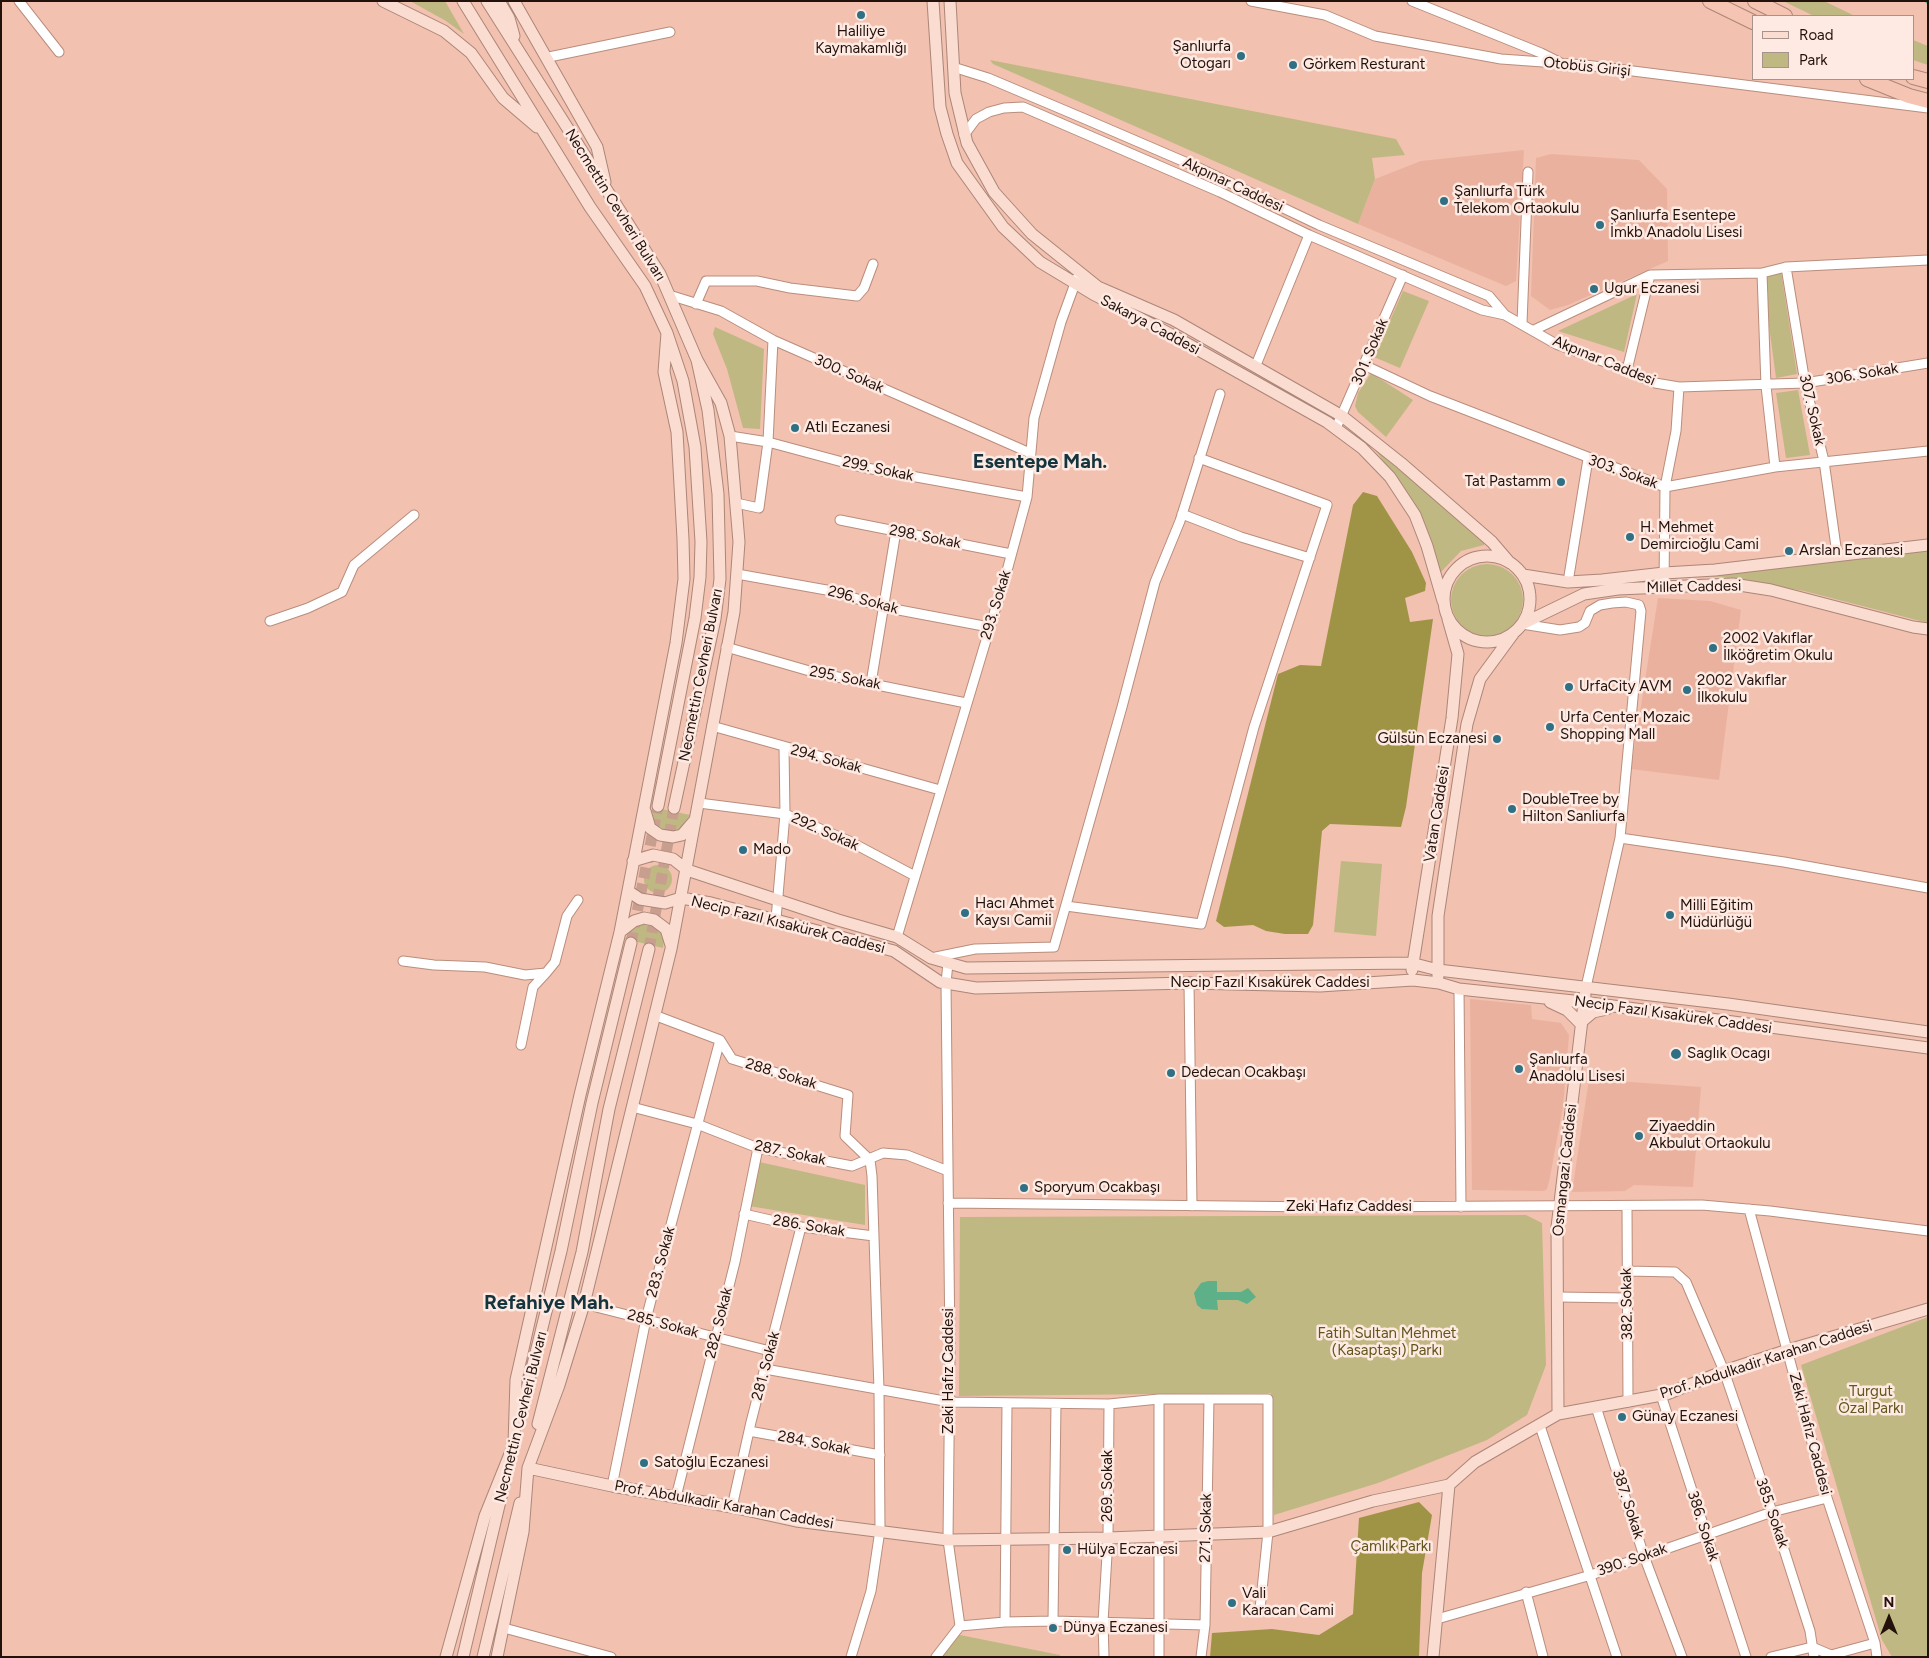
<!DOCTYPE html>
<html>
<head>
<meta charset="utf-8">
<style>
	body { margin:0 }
	#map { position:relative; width:1929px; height:1658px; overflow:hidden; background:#f2c1b0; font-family:Figtree,sans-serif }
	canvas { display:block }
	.frame { position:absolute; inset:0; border:2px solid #22120b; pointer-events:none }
	.legend { position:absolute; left:1752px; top:15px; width:162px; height:65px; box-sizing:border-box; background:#feeae2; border:1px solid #a6948c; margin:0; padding:6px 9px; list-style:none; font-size:15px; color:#22120b }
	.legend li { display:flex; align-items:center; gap:10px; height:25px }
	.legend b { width:25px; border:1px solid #a6948c }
	.north { position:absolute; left:1864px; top:1593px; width:50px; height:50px; -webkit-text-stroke:4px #feeae2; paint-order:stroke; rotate:0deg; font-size:14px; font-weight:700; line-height:20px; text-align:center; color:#22120b }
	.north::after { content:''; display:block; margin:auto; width:18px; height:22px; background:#22120b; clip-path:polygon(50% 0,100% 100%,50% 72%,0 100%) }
</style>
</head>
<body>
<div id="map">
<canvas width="1929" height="1658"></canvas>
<div class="frame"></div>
<ul class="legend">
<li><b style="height:6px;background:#fadcd1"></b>Road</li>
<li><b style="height:14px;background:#c0b882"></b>Park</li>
</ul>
<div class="north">N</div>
</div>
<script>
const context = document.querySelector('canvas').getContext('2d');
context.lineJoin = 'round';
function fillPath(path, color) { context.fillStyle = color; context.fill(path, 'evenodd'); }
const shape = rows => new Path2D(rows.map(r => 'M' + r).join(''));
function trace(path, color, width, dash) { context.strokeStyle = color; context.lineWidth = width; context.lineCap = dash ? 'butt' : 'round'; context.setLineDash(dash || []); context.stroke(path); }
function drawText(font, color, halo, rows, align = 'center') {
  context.font = font + ' Figtree,sans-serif'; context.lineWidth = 5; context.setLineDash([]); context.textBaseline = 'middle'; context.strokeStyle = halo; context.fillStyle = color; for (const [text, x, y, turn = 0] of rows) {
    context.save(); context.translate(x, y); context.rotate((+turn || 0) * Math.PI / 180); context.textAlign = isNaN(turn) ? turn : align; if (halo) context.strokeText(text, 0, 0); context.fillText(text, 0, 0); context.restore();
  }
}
fillPath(shape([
	[1524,150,1516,281,1506,286,1358,224,1375,179,1421,161],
	[1551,154,1639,160,1667,189,1668,261,1568,305,1550,310,1531,296,1536,158],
	[1658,598,1710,601,1741,610,1719,780,1631,769],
	[1470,999,1531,1005,1532,1019,1561,1023,1569,1035,1563,1106,1550,1177,1547,1189,1544,1191,1472,1190],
	[1589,1079,1701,1087,1693,1187,1634,1185,1625,1191,1572,1192]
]), '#eab29e');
fillPath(shape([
	[410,1,445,1,464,34,446,21],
	[1783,1,1824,1,1855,16,1814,16],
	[1913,40,1928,46,1928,65,1913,60],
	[990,60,1396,139,1405,155,1372,158,1375,179,1358,224,993,64],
	[1781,271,1797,374,1776,378,1762,273],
	[1403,291,1429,301,1400,368,1374,357],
	[1637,294,1624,352,1558,331],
	[715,327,764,349,760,429,743,428,727,369,713,334],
	[1371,373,1413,400,1386,437,1358,412,1355,406,1358,393],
	[1798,390,1810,455,1786,458,1776,393],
	[1371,444,1484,543,1484,545,1461,551,1440,573,1424,522,1417,508],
	[1928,551,1928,623,1804,591,1722,577,1691,575],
	'1451 600a36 36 0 1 1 72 0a36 36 0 1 1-72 0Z',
	[652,807,690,815,680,829,667,832,653,822],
	[1341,861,1382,864,1376,936,1334,932],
	'644 879a14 14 0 1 1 28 0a14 14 0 1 1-28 0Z',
	[641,924,653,926,661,932,664,940,663,948,625,939,631,930],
	[759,1162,865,1185,865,1225,749,1206],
	[1526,1215,1542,1223,1546,1365,1527,1415,1487,1440,1378,1483,1274,1515,1271,1393,959,1396,960,1217],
	[1928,1317,1928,1657,1892,1657,1882,1640,1801,1365],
	[955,1634,1060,1655,1060,1657,942,1657]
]), '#c0b882');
fillPath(shape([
	[1363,492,1377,496,1412,552,1426,583,1425,591,1405,598,1410,622,1433,619,1406,807,1401,827,1330,824,1322,831,1313,925,1308,934,1285,934,1266,931,1253,925,1224,927,1216,921,1278,674,1300,665,1321,666,1353,505],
	[1419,1502,1432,1515,1422,1573,1419,1657,1210,1657,1212,1633,1272,1629,1319,1635,1353,1614,1359,1518]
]), '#9f9446');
fillPath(shape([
	[1208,1281,1217,1281,1217,1292,1241,1292,1248,1288,1256,1297,1247,1304,1238,1300,1217,1300,1218,1310,1202,1309,1197,1305,1194,1293,1201,1283]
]), '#5eb088');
trace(shape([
	[1926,1,1928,3]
]), '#5eb088', 2.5);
trace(shape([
	[631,943,658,806],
	[649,949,674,808]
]), '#c89e8f', 11, [11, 5.5]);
const minor = shape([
	[19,1,59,52],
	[1251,1,1325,15,1375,36,1501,59,1585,65,1928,108],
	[1412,1,1541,53,1559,62],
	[548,60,549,57,670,32],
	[953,67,988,78,1085,119,1199,168,1319,225,1489,296,1505,315],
	[964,135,976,119,989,112,1004,108,1023,107,1220,192,1309,235,1482,310,1505,315,1556,344,1627,370,1655,383,1679,387,1805,383,1928,363],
	[1786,267,1805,383,1824,461,1837,554],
	[1762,273,1766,386,1775,467],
	[669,295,721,311,773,340,1030,453],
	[696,304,706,281,757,281,790,288,857,296,864,288,873,264],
	[1522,323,1528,172],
	[1534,330,1650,275,1762,273,1786,267,1928,260],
	[1256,365,1309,235],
	[1364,365,1430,396,1665,487,1775,467,1928,451],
	[1627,370,1650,275],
	[1336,428,1403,275],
	[730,436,768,442,861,467,1027,497],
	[736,503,759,508,768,442,773,340],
	[1182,514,1241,537,1310,558],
	[840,520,1011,554],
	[737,574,832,591,883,607,989,627],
	[1568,582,1588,459],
	[1664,587,1665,487,1676,431,1679,387],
	[270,621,308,608,342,592,354,565,414,515],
	[1522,624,1560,630,1579,627,1585,623,1590,611,1600,605,1612,603,1626,602,1639,605,1641,611,1620,838,1586,987],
	[726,647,813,672,966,703],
	[871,683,896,531],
	[712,726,940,790],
	[699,803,785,814,849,841,915,876],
	[1620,838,1784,862,1928,888],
	[1066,906,1201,924,1254,727,1327,505,1199,458],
	[776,919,785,814,784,748],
	[897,937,1008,567,1027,497,1034,418,1061,322,1077,278],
	[931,958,975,949,1054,947,1122,707,1155,582,1180,521,1220,394],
	[403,961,434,965,485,967,525,975,546,973,555,962,567,916,578,900],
	[1189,983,1192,1206],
	[1459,989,1461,1207],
	[654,1015,720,1040,732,1059,848,1095,845,1136,870,1160,872,1176,879,1390,880,1530,871,1591,851,1657],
	[521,1045,533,987,546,973],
	[632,1107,697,1124,758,1148,852,1166,883,1153,907,1155,948,1171],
	[948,1203,1324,1207,1702,1205,1770,1211,1928,1231],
	[1627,1207,1628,1402],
	[1749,1209,1827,1498,1875,1643,1877,1657],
	[744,1214,801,1227,874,1236],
	[1626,1271,1675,1272,1686,1282,1724,1371,1772,1512,1810,1631,1814,1657],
	[1558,1297,1627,1298],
	[584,1304,770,1351],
	[765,1369,950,1402,1109,1404,1159,1399,1268,1399,1268,1532,1260,1609],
	[1661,1395,1746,1657],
	[1596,1407,1644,1556,1682,1657],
	[1540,1426,1617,1657],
	[749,1431,880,1455],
	[612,1486,646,1319,720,1040],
	[676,1497,735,1262,758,1148],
	[732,1507,751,1422,801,1227],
	[1526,1592,1543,1657],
	[1437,1619,1591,1575,1772,1512,1827,1498],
	[1053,1621,1056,1404],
	[1005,1622,1007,1404],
	[960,1626,1005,1622,1053,1621,1205,1625],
	[504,1628,611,1657],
	[936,1657,960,1626,948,1540,950,1351,946,983,948,963],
	[1104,1657,1103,1622,1108,1538,1109,1404],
	[1159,1657,1159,1399],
	[1201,1657,1205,1625,1209,1399],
	[1771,1657,1812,1647,1831,1655,1875,1643]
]);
const major = shape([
	[383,1,444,31,471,53,503,98,537,127],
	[463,1,590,207,645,286,667,333,683,381,695,447,701,542,700,577,695,618,658,806],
	[487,1,660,274,697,360,708,410,718,494,720,579,715,619,674,808],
	[499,1,509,18,514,36],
	[514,1,597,147,605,182],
	[933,1,940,107,947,134,957,163,1003,227,1040,262,1093,294,1170,334,1327,422,1362,448,1390,477,1415,515,1427,546,1443,601],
	[950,1,955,93,967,143,994,192,1032,234,1098,287,1174,320,1342,416,1401,463,1492,542,1510,563],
	'1444 599a43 43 0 1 1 86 0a43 43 0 1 1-86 0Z',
	[1523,575,1568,582,1602,580,1664,573,1715,570,1928,545],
	[1522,624,1584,594,1618,589,1733,584,1771,590,1913,627,1928,629],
	[645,811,650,828,660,835,673,837,682,835,694,821],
	[633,861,653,855,673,859,687,870,838,920,897,937,931,958,966,968,1411,963,1438,970,1728,1004,1928,1032],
	[628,891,640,899,665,903,681,898,711,903,894,951,940,982,976,988,1189,983,1320,986,1413,980,1439,983,1459,989,1583,1002,1928,1048],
	[620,932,634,921,644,918,654,920,666,929,671,945],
	[1412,970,1452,718,1458,654,1448,619],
	[1438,976,1438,916,1467,724,1480,679,1513,634],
	[1550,1002,1567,1010,1580,1023,1593,1012,1607,1009],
	[1558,1414,1557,1227,1585,995],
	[519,1421,561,1251,592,1103,631,943],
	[538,1424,582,1252,609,1109,649,949],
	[528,1468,612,1486,732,1507,796,1521,948,1540,1108,1538,1268,1532,1373,1501,1449,1485,1475,1462,1558,1414,1667,1394,1724,1371,1788,1350,1928,1309],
	[446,1657,485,1516,514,1444,516,1380,580,1095,620,932,676,643,684,579,683,539,677,432,664,372,667,333],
	[463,1657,505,1480],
	[483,1657,520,1503],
	[497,1657,523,1532,528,1468,559,1385,584,1304,671,949,734,612,739,542,730,436,721,403,697,360],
	[1433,1657,1449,1485]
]);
const highway = shape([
	[1710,1,1753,22],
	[1755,1,1785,16],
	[1913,77,1928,81],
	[1867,79,1909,96,1928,101]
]);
trace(minor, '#ba8d7c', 11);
trace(major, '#ac8678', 13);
trace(highway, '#ac8678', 16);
trace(minor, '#fff', 9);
trace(major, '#fadcd1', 11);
trace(highway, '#f6c4b2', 14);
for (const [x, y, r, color] of [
	[861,15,5,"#2f7084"],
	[1241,56,5,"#2f7084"],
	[1293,65,5,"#2f7084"],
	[1444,201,5,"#2f7084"],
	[1600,225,5,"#2f7084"],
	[1594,289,5,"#2f7084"],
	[795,428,5,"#2f7084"],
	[1561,482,5,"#2f7084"],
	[1630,537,5,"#2f7084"],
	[1789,551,5,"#2f7084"],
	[1713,648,5,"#2f7084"],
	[1569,687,5,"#2f7084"],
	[1687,690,5,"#2f7084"],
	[1550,727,5,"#2f7084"],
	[1497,739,5,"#2f7084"],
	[1512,809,5,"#2f7084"],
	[743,850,5,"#2f7084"],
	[965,913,5,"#2f7084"],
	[1670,915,5,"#2f7084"],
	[1676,1054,6,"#2f7084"],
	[1519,1069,5,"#2f7084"],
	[1171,1073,5,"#2f7084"],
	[1639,1136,5,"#2f7084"],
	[1024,1188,5,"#2f7084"],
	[1622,1417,5,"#2f7084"],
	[644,1463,5,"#2f7084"],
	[1067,1550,5,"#2f7084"],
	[1232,1603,5,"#2f7084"],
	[1053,1628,5,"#2f7084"]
]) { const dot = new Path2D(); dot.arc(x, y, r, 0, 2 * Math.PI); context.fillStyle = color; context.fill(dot); trace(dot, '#feeae2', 2); }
drawText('15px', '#22120b', '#feeae2', [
	["Haliliye",861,32,"center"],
	["Kaymakamlığı",861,49,"center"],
	["Şanlıurfa",1231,47,"right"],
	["Otogarı",1231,64,"right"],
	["Görkem Resturant",1303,65],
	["Şanlıurfa Türk",1454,192],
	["Telekom Ortaokulu",1454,209],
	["Şanlıurfa Esentepe",1610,216],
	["İmkb Anadolu Lisesi",1610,233],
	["Ugur Eczanesi",1604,289],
	["Atlı Eczanesi",805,428],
	["Tat Pastamm",1551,482,"right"],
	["H. Mehmet",1640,528],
	["Demircioğlu Cami",1640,545],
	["Arslan Eczanesi",1799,551],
	["2002 Vakıflar",1723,639],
	["İlköğretim Okulu",1723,656],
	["2002 Vakıflar",1697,681],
	["İlkokulu",1697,698],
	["UrfaCity AVM",1579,687],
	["Urfa Center Mozaic",1560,718],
	["Shopping Mall",1560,735],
	["Gülsün Eczanesi",1487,739,"right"],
	["DoubleTree by",1522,800],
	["Hilton Sanliurfa",1522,817],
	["Mado",753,850],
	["Hacı Ahmet",975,904],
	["Kaysı Camii",975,921],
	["Milli Eğitim",1680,906],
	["Müdürlüğü",1680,923],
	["Saglık Ocagı",1687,1054],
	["Şanlıurfa",1529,1060],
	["Anadolu Lisesi",1529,1077],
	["Dedecan Ocakbaşı",1181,1073],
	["Ziyaeddin",1649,1127],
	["Akbulut Ortaokulu",1649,1144],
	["Sporyum Ocakbaşı",1034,1188],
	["Günay Eczanesi",1632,1417],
	["Satoğlu Eczanesi",654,1463],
	["Hülya Eczanesi",1077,1550],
	["Vali",1242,1594],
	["Karacan Cami",1242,1611],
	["Dünya Eczanesi",1063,1628]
], 'left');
drawText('15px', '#22120b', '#feeae2', [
	["Otobüs Girişi",1587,67,6],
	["Akpınar Caddesi",1233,185,25],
	["Necmettin Cevheri Bulvarı",615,205,58],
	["Sakarya Caddesi",1150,325,28],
	["301. Sokak",1370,352,-67],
	["Akpınar Caddesi",1604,361,22],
	["300. Sokak",849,374,24],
	["306. Sokak",1862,374,-9],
	["307. Sokak",1812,410,77],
	["299. Sokak",878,469,12],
	["303. Sokak",1623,472,20],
	["298. Sokak",925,537,11],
	["Millet Caddesi",1694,587,-1],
	["296. Sokak",863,600,15],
	["293. Sokak",996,605,-73],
	["Necmettin Cevheri Bulvarı",701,675,-79],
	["295. Sokak",845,678,11],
	["294. Sokak",826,759,15],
	["Vatan Caddesi",1437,814,-81],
	["292. Sokak",825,832,24],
	["Necip Fazıl Kısakürek Caddesi",788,925,14],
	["Necip Fazıl Kısakürek Caddesi",1270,983],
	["Necip Fazıl Kısakürek Caddesi",1673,1015,8],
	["288. Sokak",781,1074,17],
	["287. Sokak",790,1153,12],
	["Osmangazi Caddesi",1565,1170,-84],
	["Zeki Hafız Caddesi",1349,1207],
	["286. Sokak",809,1226,9],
	["283. Sokak",661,1262,-75],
	["382. Sokak",1627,1304,-91],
	["282. Sokak",719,1323,-76],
	["285. Sokak",663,1324,15],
	["Prof. Abdulkadir Karahan Caddesi",1766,1360,-18],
	["281. Sokak",766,1366,-75],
	["Zeki Hafız Caddesi",949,1371,-90],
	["Necmettin Cevheri Bulvarı",521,1417,-76],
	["Zeki Hafız Caddesi",1810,1434,75],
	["284. Sokak",814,1443,11],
	["269. Sokak",1108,1486,-90],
	["387. Sokak",1628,1504,72],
	["Prof. Abdulkadir Karahan Caddesi",724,1505,10],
	["385. Sokak",1772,1513,71],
	["386. Sokak",1703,1526,72],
	["271. Sokak",1206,1528,-89],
	["390. Sokak",1632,1560,-19]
]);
drawText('15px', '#5f571d', '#feeae2', [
	["Fatih Sultan Mehmet",1387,1334],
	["(Kasaptaşı) Parkı",1387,1351],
	["Turgut",1871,1392],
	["Özal Parkı",1871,1409],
	["Çamlık Parkı",1391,1547]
]);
drawText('bold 20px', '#15343d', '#feeae2', [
	["Esentepe Mah.",1040,462],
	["Refahiye Mah.",549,1303]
]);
</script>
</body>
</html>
